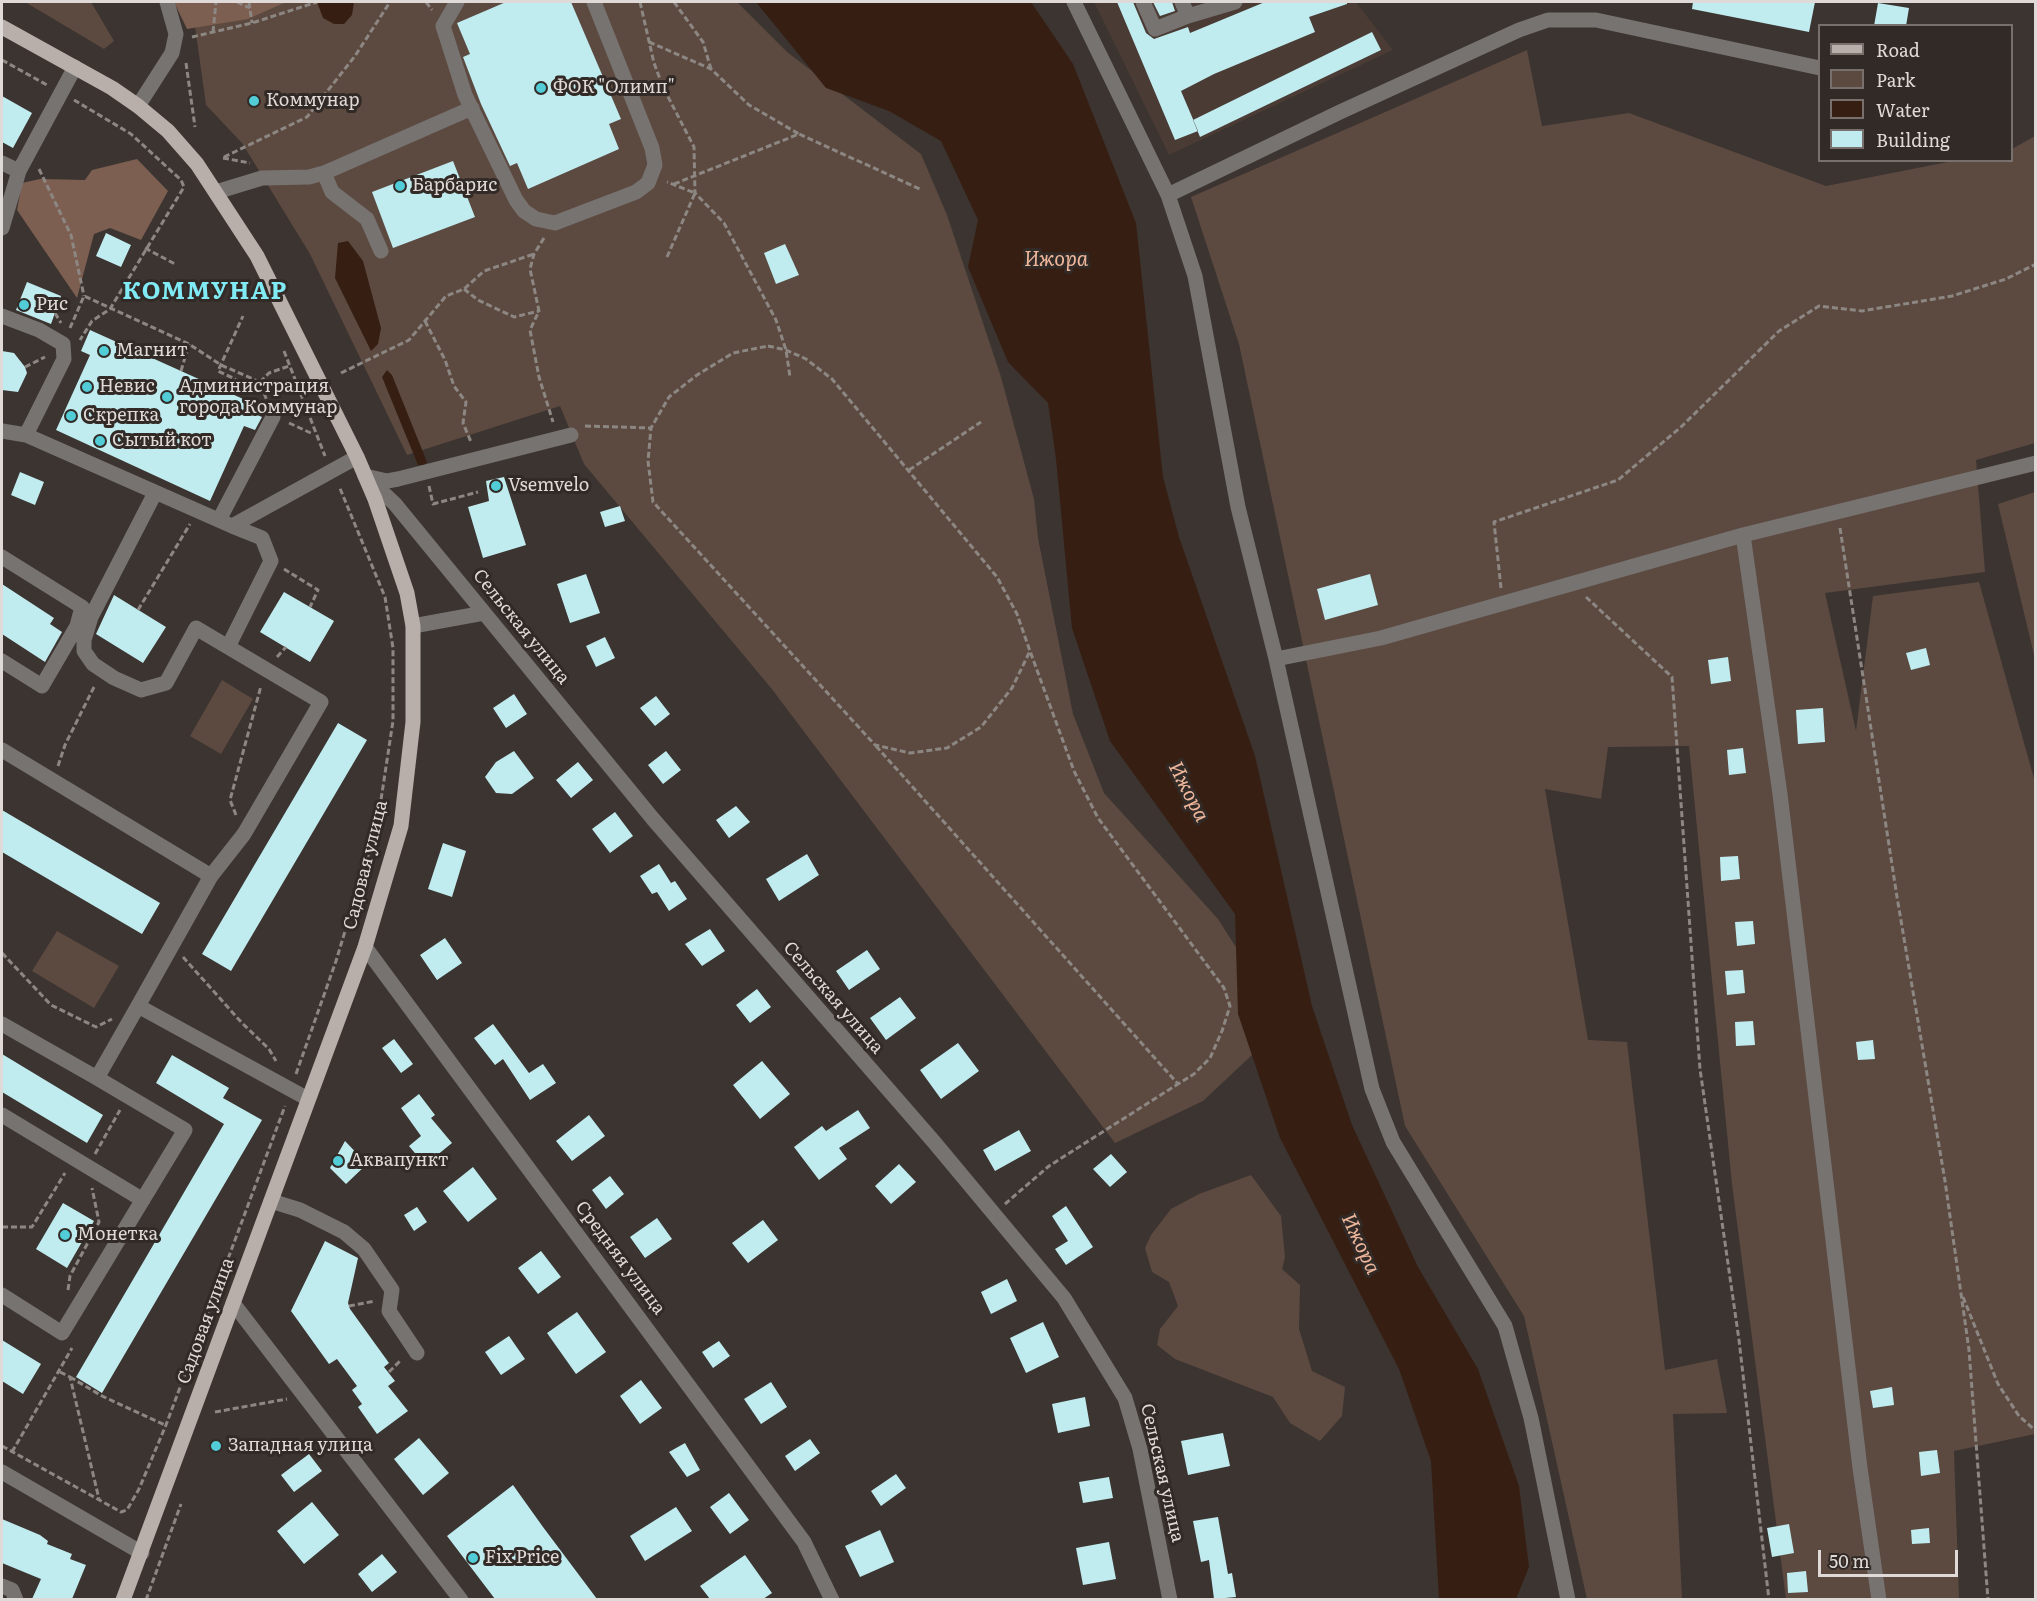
<!DOCTYPE html>
<html>
<head>
<meta charset="utf-8">
<style>
	body { margin:0 }
	#map { position:relative; width:2037px; height:1601px; overflow:hidden; background:#3c3430; font-family:Literata,serif }
	canvas { display:block }
	.frame { position:absolute; inset:0; border:3px solid #dfdad7; pointer-events:none }
	.legend { position:absolute; left:1818px; top:24px; width:195px; height:138px; box-sizing:border-box; background:#322a26; border:2px solid #77706d; margin:0; padding:8px 10px; list-style:none; font-size:18px; color:#dfdad7 }
	.legend li { display:flex; align-items:center; gap:12px; height:30px }
	.legend b { width:30px; border:2px solid #77706d }
	.scale { position:absolute; left:1818px; top:1550px; width:140px; height:27px; box-sizing:border-box; border:3px solid #dfdad7; border-top:0; padding-left:8px; font-size:18px; line-height:21px; white-space:nowrap; color:#dfdad7; -webkit-text-stroke:4px #322a26; paint-order:stroke }
</style>
</head>
<body>
<div id="map">
<canvas width="2037" height="1601"></canvas>
<div class="frame"></div>
<ul class="legend">
<li><b style="height:8px;background:#b8afab"></b>Road</li>
<li><b style="height:16px;background:#5c4a41"></b>Park</li>
<li><b style="height:16px;background:#371e12"></b>Water</li>
<li><b style="height:16px;background:#c0ecf0"></b>Building</li>
</ul>
<div class="scale">50 m</div>
</div>
<script>
const context = document.querySelector('canvas').getContext('2d');
context.lineJoin = 'round';
function fillPath(path, color) { context.fillStyle = color; context.fill(path, 'evenodd'); }
const shape = rows => new Path2D(rows.map(r => 'M' + r).join(''));
function trace(path, color, width, dash) { context.strokeStyle = color; context.lineWidth = width; context.lineCap = dash ? 'butt' : 'round'; context.setLineDash(dash || []); context.stroke(path); }
function drawText(font, color, halo, rows, align = 'center') {
  context.font = font + ' Literata,serif'; context.lineWidth = 6; context.setLineDash([]); context.textBaseline = 'middle'; context.strokeStyle = halo; context.fillStyle = color; for (const [text, x, y, turn = 0] of rows) {
    context.save(); context.translate(x, y); context.rotate((+turn || 0) * Math.PI / 180); context.textAlign = isNaN(turn) ? turn : align; if (halo) context.strokeText(text, 0, 0); context.fillText(text, 0, 0); context.restore();
  }
}
fillPath(shape([
	[1094,2,1356,2,1393,50,1169,155]
]), '#4a3b34');
fillPath(shape([
	[25,2,91,2,114,41,104,49],
	[245,2,737,2,787,52,921,154,947,215,1001,377,1034,499,1038,538,1073,714,1104,793,1218,919,1285,1024,1203,1101,1115,1143,771,688,584,464,560,406,407,455,310,254,242,143,206,105,194,19],
	[1527,50,1542,126,1629,113,1826,186,1953,161,2012,160,2012,149,2035,136,2035,443,1976,460,1985,572,1825,593,1856,731,1873,596,1979,582,2035,782,2035,1434,1954,1451,1959,1599,1786,1599,1732,1184,1689,746,1608,747,1601,799,1545,789,1588,1040,1627,1042,1665,1370,1717,1359,1727,1413,1673,1414,1682,1599,1587,1599,1524,1316,1405,1126,1239,344,1191,197],
	[2035,492,2036,492,2035,659,1998,504],
	[222,680,253,699,221,754,190,736],
	[57,931,119,966,94,1008,32,971],
	[1251,1175,1281,1216,1285,1257,1282,1269,1300,1285,1299,1329,1312,1371,1345,1387,1342,1416,1320,1441,1290,1423,1273,1397,1175,1359,1157,1345,1160,1329,1178,1306,1169,1282,1152,1272,1145,1248,1151,1235,1171,1209,1199,1194]
]), '#5c4a41');
fillPath(shape([
	[174,2,286,2,248,19,187,29],
	[137,159,168,191,141,240,110,228,94,234,77,298,17,210,22,183,40,179,85,180,92,170]
]), '#7d5f51');
fillPath(shape([
	[317,2,354,2,352,15,344,24,334,24,323,18],
	[756,2,1031,2,1073,64,1136,223,1163,477,1179,537,1255,756,1312,1006,1352,1125,1418,1267,1478,1369,1519,1486,1529,1567,1516,1599,1439,1599,1431,1461,1399,1369,1280,1138,1238,1014,1235,914,1110,741,1072,628,1056,459,1048,403,1008,362,968,267,978,220,941,141,889,111,826,88],
	[348,241,363,261,381,328,378,344,371,351,335,278,338,243],
	[387,370,392,375,427,462,424,465,418,465,382,377]
]), '#371e12');
fillPath(shape([
	[506,2,571,2,621,119,609,124,619,149,528,189,517,163,510,166,481,104,463,57,470,54,457,23],
	[1117,2,1133,2,1146,33,1154,39,1188,27,1190,33,1265,2,1347,2,1347,4,1309,17,1315,32,1214,74,1181,91,1198,131,1175,140],
	[1153,2,1172,2,1175,11,1160,16],
	[1693,2,1815,2,1809,32,1692,9],
	[1878,3,1909,8,1906,26,1874,26],
	[1372,32,1381,50,1200,137,1193,120],
	[2,96,32,113,13,148,2,142],
	[453,161,475,217,393,248,372,192],
	[106,233,131,245,121,267,96,256],
	[785,244,799,275,776,284,764,253],
	[27,282,61,296,51,324,16,310],
	[90,330,252,403,248,411,262,417,255,430,244,426,210,501,56,430,90,355,81,351],
	[2,351,14,353,25,367,27,373,18,392,2,390],
	[20,472,44,482,35,505,11,495],
	[504,477,526,545,483,558,468,507,489,501,486,481],
	[620,506,625,521,605,527,600,512],
	[586,574,600,613,570,623,557,584],
	[1370,574,1378,605,1325,620,1317,589],
	[2,584,54,618,50,624,62,632,45,662,2,634],
	[284,592,334,621,310,662,260,632],
	[114,595,166,627,143,663,96,634],
	[605,637,615,658,596,667,586,646],
	[1926,648,1930,665,1911,670,1906,653],
	[1728,657,1731,681,1711,684,1708,660],
	[514,694,527,714,506,728,493,708],
	[656,696,670,714,655,726,640,708],
	[1823,708,1825,742,1798,744,1796,710],
	[338,723,367,740,231,971,202,954],
	[1743,748,1746,773,1729,775,1727,750],
	[514,751,534,778,512,794,496,793,485,777,496,762],
	[666,751,681,770,663,784,648,765],
	[578,762,593,780,571,798,556,780],
	[736,806,750,822,729,838,716,820],
	[2,810,160,903,142,934,2,852],
	[615,812,633,836,610,853,592,829],
	[443,843,466,851,452,897,428,889],
	[807,854,819,875,779,901,766,879],
	[1738,856,1740,879,1721,881,1720,857],
	[659,864,671,883,675,881,687,899,669,911,657,892,652,894,640,876],
	[1753,921,1755,944,1737,946,1735,922],
	[710,929,725,951,702,966,685,944],
	[445,938,462,963,437,980,420,955],
	[867,950,880,969,849,990,836,971],
	[1743,970,1745,993,1727,995,1725,971],
	[757,989,771,1007,750,1023,736,1005],
	[900,997,916,1018,886,1040,870,1018],
	[1753,1021,1755,1045,1736,1046,1735,1022],
	[493,1024,529,1073,543,1064,556,1083,530,1100,503,1059,495,1065,474,1038],
	[394,1039,413,1064,401,1073,382,1048],
	[1873,1040,1875,1059,1858,1060,1856,1042],
	[958,1043,979,1071,941,1099,920,1070],
	[2,1054,103,1115,87,1143,2,1092],
	[172,1055,229,1088,223,1098,262,1120,102,1393,76,1377,224,1124,156,1083],
	[762,1061,790,1094,760,1119,733,1085],
	[419,1094,435,1115,431,1118,452,1143,425,1165,409,1146,421,1136,401,1108],
	[858,1110,870,1128,839,1148,847,1159,819,1180,794,1147,822,1126,826,1131],
	[589,1115,605,1136,572,1161,556,1141],
	[1019,1130,1031,1151,995,1171,983,1150],
	[345,1141,367,1164,346,1184,330,1168],
	[1111,1154,1127,1172,1110,1187,1093,1169],
	[899,1164,916,1182,891,1204,875,1186],
	[473,1167,497,1199,468,1222,443,1191],
	[610,1176,624,1194,606,1209,592,1190],
	[63,1203,94,1221,67,1268,36,1249],
	[1066,1206,1093,1247,1066,1265,1055,1249,1068,1241,1052,1216],
	[417,1207,427,1222,414,1231,404,1215],
	[657,1218,672,1239,645,1258,630,1237],
	[763,1220,778,1240,748,1263,732,1243],
	[325,1241,358,1258,348,1303,350,1309,389,1363,384,1367,395,1381,388,1386,408,1411,377,1434,358,1407,362,1404,352,1390,357,1386,337,1359,329,1364,291,1311],
	[541,1251,561,1277,538,1294,518,1268],
	[1007,1279,1017,1301,991,1314,981,1292],
	[577,1312,606,1352,576,1374,547,1333],
	[1043,1322,1059,1357,1026,1373,1010,1338],
	[509,1336,525,1359,501,1375,485,1352],
	[2,1340,41,1364,23,1394,2,1381],
	[719,1341,730,1356,713,1368,702,1352],
	[641,1380,662,1408,640,1424,620,1396],
	[771,1382,787,1407,761,1424,744,1399],
	[1892,1387,1894,1405,1873,1408,1870,1391],
	[1085,1397,1090,1426,1058,1433,1052,1404],
	[1223,1433,1230,1466,1188,1475,1181,1441],
	[419,1438,449,1473,423,1495,394,1459],
	[810,1439,820,1453,795,1471,785,1456],
	[685,1443,700,1470,687,1477,669,1452],
	[1937,1450,1940,1473,1921,1476,1919,1452],
	[309,1454,322,1471,294,1492,281,1475],
	[896,1474,906,1488,881,1506,871,1491],
	[1109,1477,1113,1498,1083,1503,1079,1482],
	[513,1485,543,1527,597,1599,495,1599,447,1536],
	[729,1493,749,1520,730,1534,710,1507],
	[312,1502,339,1535,304,1564,277,1531],
	[676,1507,692,1531,645,1561,630,1536],
	[1218,1517,1228,1574,1232,1573,1236,1597,1214,1599,1209,1560,1201,1562,1193,1521],
	[2,1519,40,1535,48,1541,47,1544,72,1554,70,1559,86,1565,72,1599,32,1599,41,1579,2,1563],
	[1789,1524,1794,1553,1772,1557,1767,1528],
	[1929,1528,1930,1543,1912,1544,1911,1530],
	[880,1530,894,1562,860,1577,845,1546],
	[1109,1542,1116,1579,1083,1585,1076,1548],
	[382,1554,397,1572,372,1592,358,1574],
	[745,1555,772,1593,763,1599,710,1599,700,1586],
	[1806,1571,1808,1592,1788,1593,1787,1573]
]), '#c0ecf0');
trace(shape([
	[237,2,250,8],
	[249,2,252,23],
	[426,2,432,10],
	[640,2,654,63,663,87,694,147,695,193,724,223,776,320,786,350,790,377],
	[674,2,703,42,711,69],
	[213,32,216,2],
	[192,37,252,23,317,2],
	[649,42,711,69,749,105,799,134],
	[2,60,47,85],
	[186,63,195,127],
	[74,100,131,134,181,180,184,187,110,309,92,321,80,340],
	[224,157,307,117,355,56,390,2],
	[223,158,250,163],
	[39,169,71,235,84,296],
	[674,184,799,134,922,190],
	[544,238,534,254,530,269,539,311,530,330,539,377,553,422],
	[145,248,175,264],
	[667,257,695,193,667,182],
	[464,289,478,300,514,317,539,311],
	[55,313,61,323],
	[425,321,445,360,454,386,466,402,463,423,471,442],
	[70,328,84,296,189,344,221,365,260,382,267,401],
	[768,346,786,350,806,359,832,379,997,577,1017,614,1030,651,1012,688,981,727,947,748,910,753,875,745,653,502,648,461,651,428,669,397,697,375,733,353,768,346],
	[284,351,325,456],
	[25,367,45,357],
	[181,371,189,344],
	[341,373,409,340,446,296,464,289,484,271,534,254],
	[260,382,269,373,289,366],
	[230,393,235,379,218,371,243,316],
	[289,423,313,434],
	[585,426,651,428],
	[909,470,981,422],
	[429,486,433,504,478,492],
	[1840,528,1897,897,1945,1181,1969,1350,1988,1600],
	[284,569,318,590,310,607],
	[1501,588,1494,522,1618,480,1681,427,1779,331,1819,306,1862,311,1952,296,2006,279,2036,264],
	[1586,597,1672,677,1700,1069,1739,1340,1769,1600],
	[138,610,190,524],
	[277,657,286,647],
	[876,746,1178,1084,1194,1074,1210,1058,1222,1031,1230,1006,1224,988,1098,818,1074,771,1030,651],
	[58,766,65,745,95,685],
	[236,815,230,800,261,686],
	[2,953,51,1005,96,1027,112,1019],
	[183,957,242,1023,269,1049,276,1061],
	[296,1074,336,961,377,826,393,721,393,648,385,597,339,486],
	[95,1154,120,1110],
	[1005,1204,1049,1166,1178,1084],
	[2,1227,32,1227,65,1173],
	[68,1290,70,1276,99,1222,92,1188],
	[1963,1297,1998,1384,2019,1416,2036,1431],
	[349,1306,375,1301],
	[60,1372,70,1377,99,1499],
	[389,1372,401,1360],
	[70,1377,102,1396,165,1425],
	[215,1412,287,1399],
	[2,1446,121,1512,127,1510,139,1489,166,1425,285,1106],
	[12,1452,72,1348],
	[146,1600,181,1504]
]), '#8d8783', 3, [6, 3]);
trace(shape([
	[457,2,443,26,465,95,516,200,524,211,536,219,555,223,636,192,648,183,655,165,652,148,594,2],
	[1074,2,1168,195,1195,276,1238,507,1276,659,1372,1089,1393,1142,1505,1326,1531,1418,1568,1600],
	[1143,2,1155,29,1188,16],
	[1182,2,1188,16,1235,2],
	[138,106,172,53,176,34,167,2],
	[2,163,19,171],
	[324,173,332,192,367,219,381,251],
	[216,192,262,178,309,177,324,173,472,108],
	[1168,195,1340,112,1519,30,1548,20,1596,20,1820,68],
	[2,228,19,171,75,67],
	[2,316,39,330,63,344,64,359,26,435],
	[2,431,26,435,232,526,357,457],
	[365,476,395,504,653,819,934,1142,1064,1298,1125,1398,1140,1449,1170,1600],
	[365,476,387,481,398,479,571,435],
	[219,520,273,417],
	[1743,535,1780,794,1860,1468,1879,1600],
	[2,557,82,607,77,626,42,686,2,661],
	[413,626,484,613],
	[228,647,271,561,262,538,232,526],
	[1276,659,1381,638,1743,535,2036,463],
	[2,750,211,876],
	[365,947,804,1542,832,1600],
	[138,1006,211,876,244,834,321,702,196,628,166,683,141,690,114,678,93,664,84,651,84,640,91,617,155,493],
	[2,1024,97,1078],
	[2,1115,143,1200],
	[271,1201,300,1210,344,1232,364,1249,392,1290,389,1311,417,1353],
	[2,1295,62,1333,185,1130,97,1078,138,1006,308,1099],
	[233,1303,461,1600],
	[2,1472,142,1553],
	[2,1586,12,1590,16,1600]
]), '#777371', 15);
trace(shape([
	[2,27,112,88,138,106,168,131,197,164,257,256,357,457,375,499,407,593,413,626,413,722,401,826,365,947,123,1600]
]), '#b8afab', 15);
for (const [x, y, r, color] of [
	[541,88,6,"#52ccd6"],
	[254,101,6,"#52ccd6"],
	[400,186,6,"#52ccd6"],
	[24,305,6,"#52ccd6"],
	[104,351,6,"#52ccd6"],
	[87,387,6,"#52ccd6"],
	[167,397,6,"#52ccd6"],
	[71,416,6,"#52ccd6"],
	[100,441,6,"#52ccd6"],
	[496,486,6,"#52ccd6"],
	[338,1161,6,"#52ccd6"],
	[65,1235,6,"#52ccd6"],
	[216,1446,6,"#52ccd6"],
	[473,1558,6,"#52ccd6"]
]) { const dot = new Path2D(); dot.arc(x, y, r, 0, 2 * Math.PI); context.fillStyle = color; context.fill(dot); trace(dot, '#322a26', 2); }
drawText('18px', '#dfdad7', '#322a26', [
	["ФОК \"Олимп\"",553,88],
	["Коммунар",266,101],
	["Барбарис",412,186],
	["Рис",36,305],
	["Магнит",116,351],
	["Невис",99,387],
	["Администрация",179,387],
	["города Коммунар",179,408],
	["Скрепка",83,416],
	["Сытый кот",112,441],
	["Vsemvelo",508,486],
	["Аквапункт",350,1161],
	["Монетка",77,1235],
	["Западная улица",228,1446],
	["Fix Price",485,1558]
], 'left');
drawText('18px', '#dfdad7', '#322a26', [
	["Сельская улица",521,627,51],
	["Садовая улица",366,865,-76],
	["Сельская улица",833,998,49],
	["Средняя улица",620,1258,53],
	["Садовая улица",206,1321,-70],
	["Сельская улица",1162,1473,77]
]);
drawText('italic 20px', '#eeb69b', '#322a26', [
	["Ижора",1056,260],
	["Ижора",1188,792,63],
	["Ижора",1360,1244,65]
]);
context.letterSpacing = '1.5px';
drawText('bold 24px', '#80ebf5', '#322a26', [
	["КОММУНАР",205,292]
]);
context.letterSpacing = '0px';
</script>
</body>
</html>
